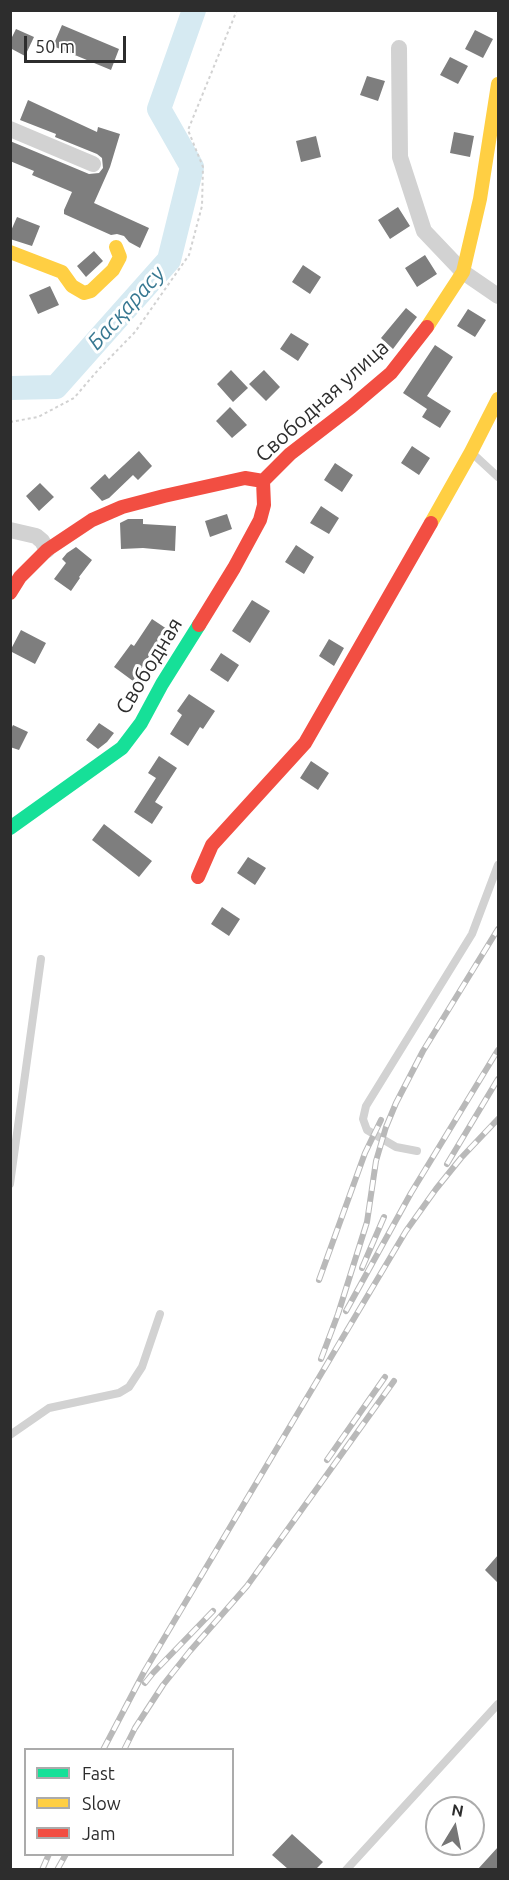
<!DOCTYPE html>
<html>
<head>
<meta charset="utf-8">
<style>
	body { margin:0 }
	#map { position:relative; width:509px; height:1880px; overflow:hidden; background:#fff; font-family:Ubuntu,sans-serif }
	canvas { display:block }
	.frame { position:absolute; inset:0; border:12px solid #2d2d2d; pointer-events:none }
	.legend { position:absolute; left:24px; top:1748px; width:210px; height:108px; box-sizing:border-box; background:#fff; border:2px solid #ababab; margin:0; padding:8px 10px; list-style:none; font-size:18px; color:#2d2d2d }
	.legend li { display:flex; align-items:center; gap:12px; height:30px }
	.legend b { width:30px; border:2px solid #ababab }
	.north { position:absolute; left:425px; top:1796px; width:60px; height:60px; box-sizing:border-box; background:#fff; border:2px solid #ababab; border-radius:50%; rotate:10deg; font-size:16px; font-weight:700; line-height:24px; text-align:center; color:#2d2d2d }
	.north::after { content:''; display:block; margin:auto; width:21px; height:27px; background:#767676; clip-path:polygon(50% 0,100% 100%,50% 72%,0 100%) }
	.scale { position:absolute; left:24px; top:36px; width:102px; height:27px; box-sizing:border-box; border:3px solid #2d2d2d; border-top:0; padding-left:8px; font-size:18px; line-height:21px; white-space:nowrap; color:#2d2d2d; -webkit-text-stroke:4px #fff; paint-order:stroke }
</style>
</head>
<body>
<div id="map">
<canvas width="509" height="1880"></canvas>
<div class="frame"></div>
<ul class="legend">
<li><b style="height:8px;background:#16e098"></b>Fast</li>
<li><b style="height:8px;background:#ffcf43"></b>Slow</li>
<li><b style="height:8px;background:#f24e42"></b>Jam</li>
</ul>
<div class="north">N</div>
<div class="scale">50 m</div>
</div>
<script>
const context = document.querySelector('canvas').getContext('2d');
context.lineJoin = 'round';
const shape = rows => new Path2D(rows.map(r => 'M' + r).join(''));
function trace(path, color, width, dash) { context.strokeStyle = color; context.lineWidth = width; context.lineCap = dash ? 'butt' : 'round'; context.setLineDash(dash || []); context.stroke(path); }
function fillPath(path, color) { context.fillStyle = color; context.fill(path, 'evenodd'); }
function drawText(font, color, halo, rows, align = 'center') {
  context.font = font + ' Ubuntu,sans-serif'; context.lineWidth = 6; context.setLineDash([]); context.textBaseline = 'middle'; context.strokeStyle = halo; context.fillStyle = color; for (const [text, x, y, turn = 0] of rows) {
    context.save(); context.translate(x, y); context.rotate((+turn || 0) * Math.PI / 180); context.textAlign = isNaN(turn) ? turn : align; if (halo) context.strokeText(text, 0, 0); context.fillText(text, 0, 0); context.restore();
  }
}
trace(shape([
	[10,388,56,387,169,260,192,167,159,109,194,10]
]), '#d6eaf2', 24);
fillPath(shape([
	[62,25,119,49,111,70,53,46],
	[16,29,34,37,25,56,10,48,10,41],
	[475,30,493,39,483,58,465,49],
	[450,57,468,66,458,84,440,75],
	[367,76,385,81,378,101,360,95],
	[28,100,97,132,98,127,120,134,110,167,94,203,149,228,140,248,129,242,124,236,117,234,111,235,64,214,64,210,72,192,32,175,34,171,10,161,10,141,89,174,99,173,103,168,102,158,97,154,55,137,56,134,20,120],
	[454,132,474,136,470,157,450,153],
	[316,136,321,157,301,162,296,141],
	[398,207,410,226,390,239,378,220],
	[17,217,40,226,32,246,10,239,10,233],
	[94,251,103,261,86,277,77,266],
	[425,255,437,274,417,287,405,268],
	[303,265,321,277,310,294,292,282],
	[50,286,59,305,38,314,29,295],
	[406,308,417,317,393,349,381,338],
	[468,309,486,320,475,337,457,326],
	[291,333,309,344,298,361,280,349],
	[435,345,453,357,427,396,451,411,440,428,422,417,427,409,403,393],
	[231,370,248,388,233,402,217,384],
	[264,370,280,387,266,401,249,384],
	[230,407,247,425,232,438,216,421],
	[412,446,430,458,419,475,401,463],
	[139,451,152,466,138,480,133,475,109,498,102,501,90,488,105,474,109,479],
	[335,463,353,475,342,492,324,480],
	[40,483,54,497,39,511,26,496],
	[321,506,339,518,329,534,310,523],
	[227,514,232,529,210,537,205,521],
	[128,519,143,519,143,524,176,526,175,551,143,548,121,549,120,523],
	[296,545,314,557,304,574,285,562],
	[76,547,92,560,79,577,80,578,71,591,54,579,66,563,62,559,67,553],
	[252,600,270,611,250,643,232,631],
	[152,619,167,629,133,681,114,667,131,644,134,646],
	[21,630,46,643,35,664,10,651],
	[329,639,344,648,334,666,319,656],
	[221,653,239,665,228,682,210,670],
	[189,694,215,711,203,729,200,727,188,746,170,734,182,715,177,711],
	[99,723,114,733,107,742,98,749,86,740],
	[13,725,28,732,19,750,10,747,10,731],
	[159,756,177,768,155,802,163,807,152,824,134,812,156,778,148,773],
	[311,761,329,773,318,790,300,778],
	[104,824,152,861,139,877,92,840],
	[248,857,266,868,255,885,237,873],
	[222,907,240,919,229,936,211,924],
	[498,1555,498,1583,485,1570],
	[292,1834,323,1862,316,1869,288,1869,272,1855],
	[498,1847,498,1869,478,1869]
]), '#7e7e7e');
trace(shape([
	[10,422,38,417,74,398,98,370,135,332,189,255,202,206,203,167,188,130,237,10]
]), '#d2d2d2', 2, [3, 3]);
trace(shape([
	[472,453,498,477],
	[417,1151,396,1147,367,1130,363,1119,366,1106,472,934,498,865],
	[10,1184,41,959],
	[10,1435,49,1408,119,1393,129,1387,142,1367,160,1314],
	[346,1870,498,1704]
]), '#d2d2d2', 8);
trace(shape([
	[399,48,400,157,424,231,463,272,498,296],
	[10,129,93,164],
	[10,530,36,536,42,541,47,550]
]), '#d2d2d2', 16);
trace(shape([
	[10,828,122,748,141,723,162,684,199,625]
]), '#16e098', 14);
trace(shape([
	[10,252,62,272,72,286,84,293,91,291,113,270,120,257,116,247],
	[427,327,463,272,480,199,498,84],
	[431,523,471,452,498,399]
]), '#ffcf43', 14);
trace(shape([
	[263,481,290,454,351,407,391,373,427,327],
	[10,593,20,577,47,550,92,520,122,507,164,496,245,478,263,481],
	[199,625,234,568,260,520,264,505,263,481],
	[198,877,212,845,305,743,431,523]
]), '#f24e42', 14);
const rail = shape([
	[447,1164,498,1079],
	[362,1268,384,1217],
	[319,1280,365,1153,381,1120],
	[346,1311,411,1193,498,1050],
	[321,1359,338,1314,367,1222,376,1161,386,1127,396,1103,423,1051,498,929],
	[327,1460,385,1377],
	[145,1683,153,1673,213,1611],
	[103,1750,144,1672,406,1231,436,1189,461,1158,498,1119],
	[124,1750,135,1728,163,1685,190,1651,247,1586,394,1381],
	[42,1870,49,1854],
	[57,1870,66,1854]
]);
trace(rail, '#b9b9b9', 6);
trace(rail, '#fff', 4, [11]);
drawText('21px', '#2d2d2d', '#fff', [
	["Свободная улица",322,401,-42],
	["Свободная",149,666,-59]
]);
drawText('italic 22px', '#387891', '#fff', [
	["Басқарасу",126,308,-48]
]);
</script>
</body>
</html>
